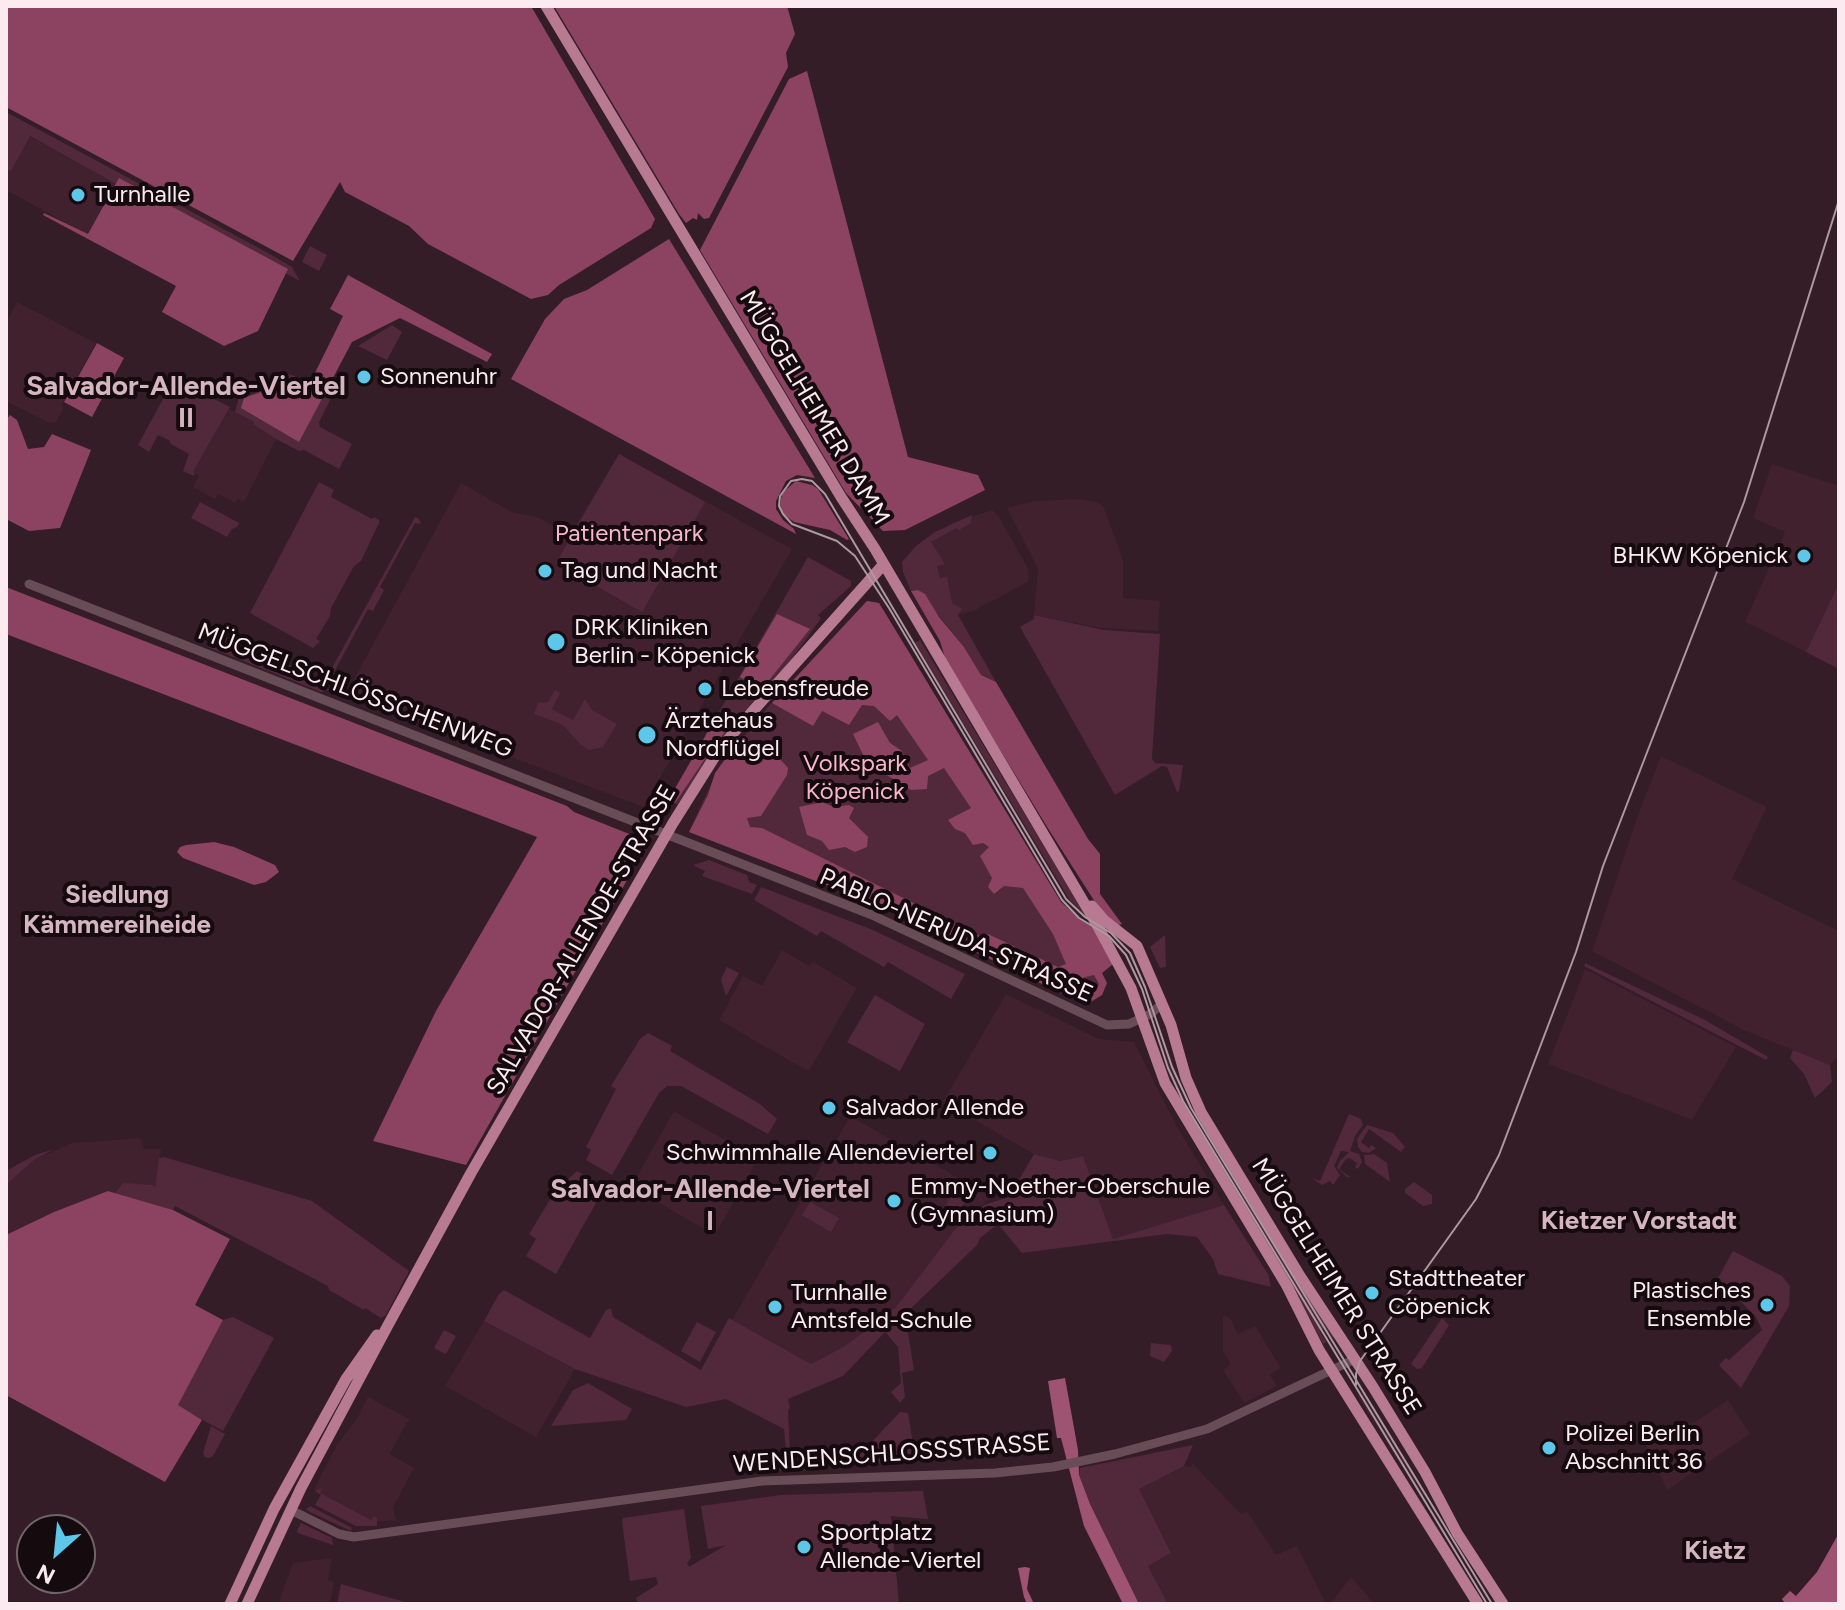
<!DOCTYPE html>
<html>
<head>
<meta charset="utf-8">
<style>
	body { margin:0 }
	#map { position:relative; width:1845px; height:1610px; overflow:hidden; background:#341d26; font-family:Figtree,sans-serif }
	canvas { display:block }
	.frame { position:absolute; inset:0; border:8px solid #fbeaef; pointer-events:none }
	.north { position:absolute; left:16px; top:1514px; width:80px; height:80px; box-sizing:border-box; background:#150b0e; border:2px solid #716468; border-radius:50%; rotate:207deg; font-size:22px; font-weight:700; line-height:32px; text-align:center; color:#fbeaef }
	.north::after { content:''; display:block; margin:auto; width:28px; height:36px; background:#5cc7e8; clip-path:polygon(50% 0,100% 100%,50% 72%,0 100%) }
</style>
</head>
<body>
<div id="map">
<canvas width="1845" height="1610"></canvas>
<div class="frame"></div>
<div class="north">N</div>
</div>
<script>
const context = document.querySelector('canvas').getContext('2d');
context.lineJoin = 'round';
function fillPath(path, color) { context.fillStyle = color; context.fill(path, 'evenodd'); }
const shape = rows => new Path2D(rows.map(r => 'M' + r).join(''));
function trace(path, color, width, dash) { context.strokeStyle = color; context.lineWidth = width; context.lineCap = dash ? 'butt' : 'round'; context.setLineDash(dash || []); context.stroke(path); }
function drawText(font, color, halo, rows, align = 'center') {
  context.font = font + ' Figtree,sans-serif'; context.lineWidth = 8; context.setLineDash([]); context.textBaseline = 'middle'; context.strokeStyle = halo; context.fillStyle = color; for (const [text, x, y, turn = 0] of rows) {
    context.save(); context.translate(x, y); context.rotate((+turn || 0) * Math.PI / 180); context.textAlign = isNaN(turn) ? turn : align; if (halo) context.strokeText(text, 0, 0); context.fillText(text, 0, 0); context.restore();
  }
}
fillPath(shape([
	[6,123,116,184,88,235,6,190],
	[17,302,96,343,62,404,63,409,56,422,49,423,6,401,6,323],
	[229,409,255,422,254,425,276,439,244,502,238,499,235,503,218,494,215,499,193,487,199,476,193,472],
	[619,454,792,549,643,807,346,694,461,483,512,512,537,517,570,535],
	[1772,464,1839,486,1839,583,1806,652,1745,622,1785,532,1753,518],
	[1080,499,1098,502,1104,508,1123,560,1123,598,1160,601,1158,631,1101,628,1034,615,1038,569,1007,508,1034,501],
	[992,510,997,514,1028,568,1029,581,974,611,957,615,916,546,953,523],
	[1661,756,1767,807,1732,879,1839,931,1839,1051,1838,1057,1830,1065,1746,1031,1592,951,1641,807],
	[782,950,809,966,813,962,857,988,810,1069,806,1070,719,1020,743,976,762,986],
	[1585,969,1736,1047,1692,1120,1548,1064],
	[1006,994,1099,1039,1134,1042,1176,1125,1224,1205,1113,1239,1083,1156,1060,1161,1034,1154,943,1102],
	[1161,1032,1185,1093,1187,1096,1189,1095,1209,1131,1201,1136,1167,1071,1155,1034],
	[674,1111,758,1159,716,1233,713,1234,631,1187],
	[852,1117,991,1197,956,1228,896,1307,845,1346,811,1364,732,1320,849,1118],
	[140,1138,144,1149,161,1149,155,1188,122,1184,115,1193,108,1191,56,1212,6,1236,6,1185,34,1160,72,1143],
	[1223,1315,1230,1318,1238,1334,1255,1326,1281,1368,1270,1375,1277,1386,1244,1403,1223,1370,1231,1364,1223,1351],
	[484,1321,575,1369,536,1437,445,1386],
	[1364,1391,1370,1402,1428,1496,1419,1494,1358,1397,1358,1395],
	[368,1397,411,1420,407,1422,390,1454,414,1468,393,1507,396,1520,365,1523,317,1501,321,1494,314,1489,338,1443,357,1419],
	[1728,1400,1750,1434,1667,1490,1643,1438,1695,1422],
	[1192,1463,1241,1514,1247,1511,1276,1555,1297,1546,1326,1604,1168,1604,1148,1566,1171,1553,1138,1489,1184,1466,1191,1467],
	[332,1558,328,1580,334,1582,330,1604,278,1604,293,1563],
	[1351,1577,1372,1601,1374,1604,1330,1604]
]), '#40212d');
fillPath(shape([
	[6,112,270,254,292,267,300,281,172,214,94,223,116,184,30,136,11,171,6,169],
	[310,246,327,255,319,271,302,262],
	[392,325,402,332,387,360,358,346],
	[288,374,295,376,293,381,331,398,319,422,320,427,352,444,339,469,304,450,299,451,276,439,254,425,254,422,235,412,240,393,243,397,285,383,283,378],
	[174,379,230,407,193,472,195,474,194,476,183,471,189,454,171,444,169,440,158,435,149,452,138,445],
	[619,454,705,502,642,612,556,563],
	[319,482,334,490,331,497,372,519,374,517,379,520,379,523,361,561,354,566,331,608,330,616,316,639,320,641,313,648,250,613],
	[200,502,239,523,237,527,232,529,227,537,191,518],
	[972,515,971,523,959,530,956,528,931,542,945,564,937,566,940,578,947,577,952,603,962,609,958,615,996,682,981,675,964,647,918,590,911,591,903,572,902,562,916,546,935,532],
	[415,517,419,519,421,524,415,523,380,587,384,590,373,611,368,609,332,676,335,681,330,682,327,677],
	[808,557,851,581,851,586,818,615,821,618,810,634,784,669,733,723,677,805,670,797],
	[1839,583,1839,669,1806,652],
	[867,601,879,603,1061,902,1079,919,1094,928,1113,964,1102,973,1107,983,1102,995,1089,1003,1088,1006,875,904,689,832,720,765,768,707],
	[1034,615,1104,630,1160,634,1152,759,1155,763,1183,765,1179,791,1177,792,1167,767,1162,766,1115,795,1020,627,1034,619],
	[220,627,223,628,222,634,283,667,287,664,295,669,294,673,319,687,323,683,330,690,321,692,208,647,215,629],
	[920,640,1086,916,1069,899,915,643],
	[555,690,560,693,552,709,573,720,585,699,592,710,617,724,603,747,589,750,580,744,563,725,534,714,538,703,548,702],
	[709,860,747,875,749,882,757,885,752,894,702,876,705,871,693,865],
	[761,887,873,930,965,974,951,999,888,962,884,967,821,931,817,936,754,900],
	[1165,935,1166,967,1160,968,1150,947],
	[1585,963,1705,1020,1768,1057,1766,1060,1584,966],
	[727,967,739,973,726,996,721,979],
	[875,995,925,1024,900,1071,847,1042],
	[648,1033,672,1046,670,1051,760,1104,777,1119,768,1134,681,1086,667,1086,659,1093,612,1175,586,1160,591,1150,586,1147,616,1089,611,1086,640,1039],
	[1793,1050,1830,1065,1832,1082,1815,1098,1804,1074,1790,1058],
	[1349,1114,1361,1119,1363,1125,1355,1136,1350,1151,1359,1154,1362,1162,1358,1169,1355,1167,1357,1163,1349,1158,1346,1159,1339,1169,1350,1177,1347,1177,1337,1168,1340,1161,1349,1152,1341,1151,1334,1166,1340,1175,1333,1185,1330,1181,1322,1185,1312,1178,1320,1181],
	[1367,1125,1393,1133,1405,1147,1401,1152,1369,1129,1361,1142,1369,1148,1371,1145,1376,1148,1369,1153,1362,1152,1358,1147,1357,1139],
	[1209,1131,1336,1336,1333,1338,1325,1327,1320,1331,1326,1342,1323,1344,1299,1297,1201,1136],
	[54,1149,34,1160,6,1185,6,1171,35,1155],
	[1034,1154,1060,1161,1083,1156,1113,1239,1224,1205,1268,1274,1271,1287,1218,1274,1213,1259,1197,1237,1167,1234,1022,1253,998,1224,980,1238,977,1245,905,1314,914,1370,902,1373,905,1397,900,1403,891,1392,901,1383,898,1347,885,1332,843,1376,788,1399,790,1408,788,1411,790,1452,798,1466,808,1470,782,1471,778,1469,786,1451,784,1429,726,1399,686,1407,575,1369,484,1321,499,1294,504,1290,590,1338,606,1310,611,1308,613,1317,701,1370,729,1318,811,1364,845,1346,896,1307,956,1228,984,1205,1009,1197],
	[1374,1154,1387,1163,1390,1182,1365,1164,1364,1155],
	[164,1157,312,1201,409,1271,386,1315,381,1318,365,1308,364,1310,329,1290,328,1286,175,1206,173,1210,115,1193,123,1183,153,1185,155,1188,159,1158],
	[577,1171,605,1187,556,1274,526,1256,536,1239,529,1234,556,1190],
	[1414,1182,1432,1195,1432,1204,1423,1206,1405,1193,1405,1189],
	[958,1184,971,1191,959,1212,946,1205],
	[810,1202,839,1218,831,1232,802,1215],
	[1733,1251,1782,1276,1790,1286,1789,1306,1741,1388,1719,1365,1726,1358,1729,1360,1762,1330,1756,1317,1718,1278],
	[233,1317,274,1338,223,1431,177,1406,223,1320],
	[1442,1318,1449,1325,1422,1368,1417,1369,1411,1364],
	[697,1322,716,1332,700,1362,681,1351],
	[444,1330,456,1336,446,1354,434,1348],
	[1151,1343,1171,1345,1172,1351,1164,1362,1150,1356],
	[588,1383,632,1409,626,1420,551,1426,573,1390],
	[900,1412,908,1413,916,1463,851,1464],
	[211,1426,225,1434,213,1456,209,1458,205,1457,203,1453],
	[1193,1445,1184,1466,1139,1489,1171,1553,1148,1566,1168,1604,1139,1604,1090,1504,1079,1475,1080,1468],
	[322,1488,320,1493,371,1520,374,1516,377,1518,377,1526,356,1526,315,1505,321,1495,315,1491],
	[923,1491,928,1519,891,1516,899,1604,638,1604,636,1598,658,1584,656,1577,630,1581,622,1522,623,1518,684,1509,691,1558,687,1563,689,1567,726,1545,708,1549,701,1506,781,1495],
	[310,1506,352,1528,351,1531,310,1512,306,1509],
	[301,1523,332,1538,333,1545,298,1533,297,1531],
	[341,1584,376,1594,413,1604,337,1604]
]), '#52293a');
fillPath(shape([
	[6,6,531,6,655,219,651,228,559,285,548,295,531,299,428,244,409,226,345,192,340,182,293,261,6,107],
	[554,6,787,6,795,34,786,53,788,67,709,218,704,219,698,213,697,220,693,218,686,223,679,214],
	[807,71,908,457,978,475,985,490,905,530,883,531,846,493,700,250,789,79],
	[119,178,288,269,258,331,224,346,162,312,176,286,43,215,44,213,88,234],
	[669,239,815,478,797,475,786,481,776,501,776,509,783,520,794,529,796,534,511,379,545,319,564,299,587,290],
	[348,275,492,354,487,362,400,318,352,342,299,442,241,408,244,398,287,383,307,389,343,316,330,309],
	[97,343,124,358,92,417,64,402],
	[10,415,17,420,28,449,44,447,52,434,91,450,60,528,29,531,6,519,6,420],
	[796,481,812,485,818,489,849,539,847,540,830,530,794,522,783,514,780,507,782,493],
	[6,587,567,806,574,812,642,839,645,846,632,866,626,882,466,1165,373,1141,436,1011,537,837,6,634],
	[918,590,925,594,939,617,964,647,981,675,996,682,1088,839,1100,854,1100,894,1122,924,1119,925,1102,913,1049,830,946,661,940,641,911,591],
	[867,601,879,603,1061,902,1079,919,1094,928,1113,964,1102,973,1107,983,1102,995,1089,1003,1088,1006,875,904,689,832,708,795,715,773,742,737,779,758,788,768,787,775,761,816,747,818,750,827,762,828,980,936,988,934,1058,967,1066,964,1053,934,1023,888,1004,886,994,894,988,887,992,878,980,856,989,847,983,843,973,845,965,833,955,829,948,820,971,808,944,768,928,776,927,789,911,790,867,763,853,734,878,722,890,743,902,751,910,768,928,760,897,715,890,721,874,706,862,705,849,725,822,711,813,726,772,703],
	[1094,975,1099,984,1096,991,1088,994,1083,991,1080,983,1082,978],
	[777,614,810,629,762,689,740,677],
	[713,722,727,730,713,747,702,742],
	[699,747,709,753,675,803,672,802,669,799],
	[822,802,834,807,849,805,854,808,849,818,868,837,867,847,855,852,845,847,829,850,822,841,807,835,799,807],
	[214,842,234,847,275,865,279,872,266,882,254,885,183,858,177,852,180,847,186,845],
	[108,1191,173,1210,230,1239,195,1305,223,1320,178,1405,202,1420,165,1482,6,1395,6,1235,54,1212]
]), '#8c4261');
fillPath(shape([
	[1065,1378,1078,1450,1079,1475,1090,1504,1139,1604,1123,1604,1084,1526,1061,1438,1057,1438,1048,1381],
	[1839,1533,1839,1604,1781,1604,1784,1602,1782,1599,1790,1591,1796,1596,1817,1572],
	[1025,1567,1030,1568,1027,1589,1034,1604,1027,1604,1024,1597,1018,1568]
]), '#9f5372');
trace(shape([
	[29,584,872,915,1107,1025,1129,1024,1150,1014,1162,1004],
	[291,1510,339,1534,354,1537,762,1481,995,1473,1053,1467,1115,1454,1207,1429,1355,1359]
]), '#684d56', 9);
trace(shape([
	[546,6,841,497,875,549,1096,923,1131,988,1165,1083,1287,1286,1319,1350,1478,1604],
	[1092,906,1104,920,1137,946,1171,1025,1186,1078,1201,1112,1300,1276,1373,1387,1425,1472,1457,1533,1503,1604],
	[230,1604,274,1509,346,1379,377,1335],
	[247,1604,301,1488,387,1327,471,1173,673,823,717,753,735,731,883,565]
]), '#b87a91', 11);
trace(shape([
	[1356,1385,1356,1374,1360,1361,1476,1199,1499,1155,1576,952,1603,866,1744,502,1839,200],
	[1487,1604,1183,1101,1168,1068,1142,989,1126,955,1109,936,1079,918,1062,900,889,608,855,556,837,541,792,524,783,514,779,506,780,496,791,481,802,479,812,481,825,494,1066,899,1085,917,1111,933,1130,953,1145,987,1172,1067,1191,1108,1492,1604]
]), '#ad99a0', 2);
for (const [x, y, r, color] of [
	[78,195,8,"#5cc7e8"],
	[364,377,8,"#5cc7e8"],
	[1804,556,8,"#5cc7e8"],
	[545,571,8,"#5cc7e8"],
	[556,642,10,"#5cc7e8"],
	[705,689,8,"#5cc7e8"],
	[647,735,10,"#5cc7e8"],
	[829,1108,8,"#5cc7e8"],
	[990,1153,8,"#5cc7e8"],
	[894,1201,8,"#5cc7e8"],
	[1372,1293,8,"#5cc7e8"],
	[1767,1305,8,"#5cc7e8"],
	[775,1307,8,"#5cc7e8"],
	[1549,1448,8,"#5cc7e8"],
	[804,1547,8,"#5cc7e8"]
]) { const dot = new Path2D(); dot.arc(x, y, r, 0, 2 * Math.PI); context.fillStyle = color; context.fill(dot); trace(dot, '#150b0e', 3); }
drawText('24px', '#fbeaef', '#150b0e', [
	["Turnhalle",94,195],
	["Sonnenuhr",380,377],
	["BHKW Köpenick",1788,556,"right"],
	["Tag und Nacht",561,571],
	["DRK Kliniken",574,628],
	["Berlin - Köpenick",574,656],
	["Lebensfreude",721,689],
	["Ärztehaus",665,721],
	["Nordflügel",665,749],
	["Salvador Allende",845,1108],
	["Schwimmhalle Allendeviertel",974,1153,"right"],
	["Emmy-Noether-Oberschule",910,1187],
	["(Gymnasium)",910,1215],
	["Stadttheater",1388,1279],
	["Cöpenick",1388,1307],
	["Plastisches",1751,1291,"right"],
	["Ensemble",1751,1319,"right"],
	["Turnhalle",791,1293],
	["Amtsfeld-Schule",791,1321],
	["Polizei Berlin",1565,1434],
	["Abschnitt 36",1565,1462],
	["Sportplatz",820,1533],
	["Allende-Viertel",820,1561]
], 'left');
drawText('24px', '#fbeaef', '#150b0e', [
	["MÜGGELHEIMER DAMM",814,408,59],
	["MÜGGELSCHLÖSSCHENWEG",355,691,21],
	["PABLO-NERUDA-STRASSE",956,936,24],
	["SALVADOR-ALLENDE-STRASSE",582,940,-60],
	["MÜGGELHEIMER STRASSE",1336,1287,58],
	["WENDENSCHLOSSSTRASSE",892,1454,-4]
]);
drawText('24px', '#f8b6cd', '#150b0e', [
	["Patientenpark",629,534],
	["Volkspark",855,764],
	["Köpenick",855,792]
]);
drawText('bold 26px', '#d5b5c0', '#150b0e', [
	["Siedlung",117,895],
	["Kämmereiheide",117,925],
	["Kietzer Vorstadt",1639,1221],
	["Kietz",1715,1551]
]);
drawText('bold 28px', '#d5b5c0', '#150b0e', [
	["Salvador-Allende-Viertel",186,387],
	["II",186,419],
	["Salvador-Allende-Viertel",710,1190],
	["I",710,1222]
]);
</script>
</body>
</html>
